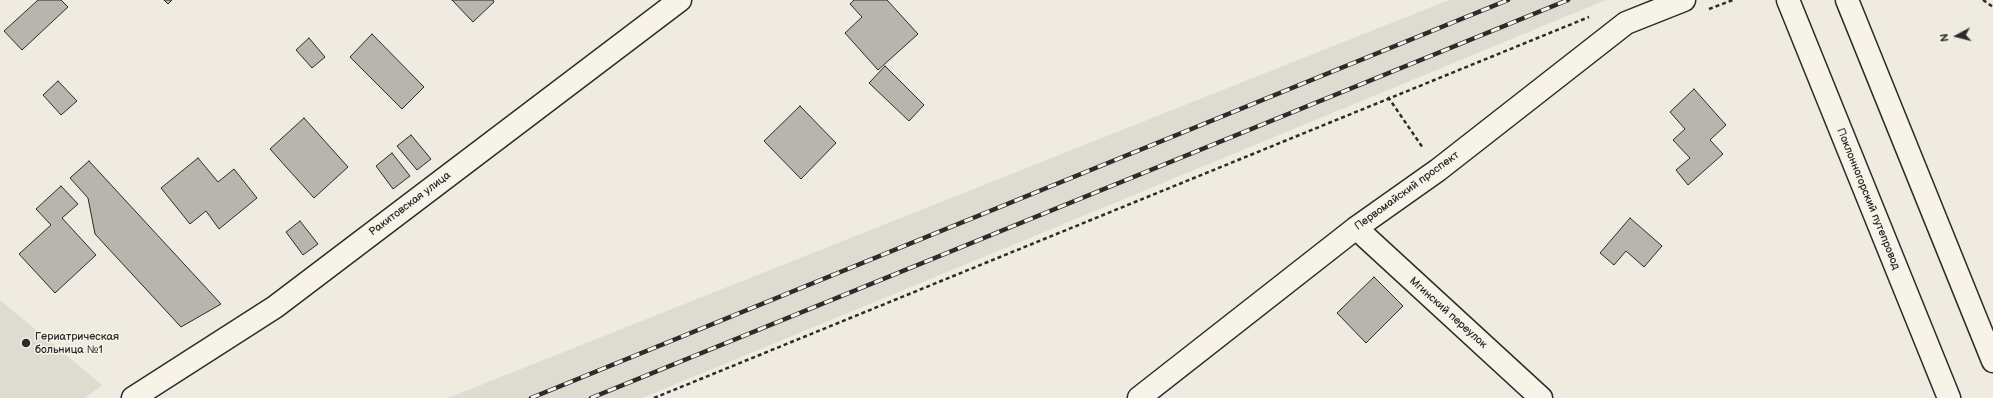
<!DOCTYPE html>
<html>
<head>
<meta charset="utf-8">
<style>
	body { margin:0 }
	#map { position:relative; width:1993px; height:398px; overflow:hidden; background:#efebe0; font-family:"Balsamiq Sans",sans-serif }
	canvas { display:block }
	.north { position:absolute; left:1937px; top:16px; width:40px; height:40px; -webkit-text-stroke:3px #f7f3e8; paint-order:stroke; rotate:263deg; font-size:11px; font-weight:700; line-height:16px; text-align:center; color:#2b2b2b }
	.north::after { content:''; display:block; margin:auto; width:14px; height:18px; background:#2b2b2b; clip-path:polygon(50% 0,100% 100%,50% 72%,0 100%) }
</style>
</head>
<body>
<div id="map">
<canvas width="1993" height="398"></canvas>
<div class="north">N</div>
</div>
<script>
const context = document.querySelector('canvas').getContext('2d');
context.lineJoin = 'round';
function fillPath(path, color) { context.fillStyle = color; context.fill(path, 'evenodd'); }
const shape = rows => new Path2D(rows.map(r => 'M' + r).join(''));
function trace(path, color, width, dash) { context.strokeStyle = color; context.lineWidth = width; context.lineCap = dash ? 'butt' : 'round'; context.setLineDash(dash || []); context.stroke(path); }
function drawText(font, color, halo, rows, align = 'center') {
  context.font = font + ' "Balsamiq Sans",sans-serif'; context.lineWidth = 3; context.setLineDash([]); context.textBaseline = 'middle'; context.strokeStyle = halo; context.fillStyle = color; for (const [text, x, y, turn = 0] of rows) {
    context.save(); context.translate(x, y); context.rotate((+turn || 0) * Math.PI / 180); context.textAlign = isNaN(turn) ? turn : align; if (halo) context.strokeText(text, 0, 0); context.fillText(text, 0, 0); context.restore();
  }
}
fillPath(shape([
	[1449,0,1606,0,642,398,448,398],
	[0,300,102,385,85,398,0,398]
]), '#dedbd1');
const building = shape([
	[38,0,61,0,68,7,22,50,4,31,38,0],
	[164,0,172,0,168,4,164,0],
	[452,0,493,0,494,2,473,22,452,0],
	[854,0,887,0,918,34,878,70,845,33,862,17,850,4,854,0],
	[372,34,424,87,402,109,350,57,372,34],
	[309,38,325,57,312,68,296,50,309,38],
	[885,66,924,105,909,121,869,83,885,66],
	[58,81,77,101,61,115,43,95,58,81],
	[1694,89,1726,125,1710,140,1723,154,1688,185,1676,170,1690,158,1673,140,1685,129,1670,112,1694,89],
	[800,106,836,143,801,179,764,141,800,106],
	[304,118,348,167,314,198,270,149,304,118],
	[411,135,431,159,417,170,397,146,411,135],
	[392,153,410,176,393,189,376,166,392,153],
	[198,158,218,182,234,169,257,198,219,229,206,211,190,224,161,188,198,158],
	[89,161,221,304,181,327,95,234,88,198,70,178,89,161],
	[61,186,78,204,62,218,96,255,55,293,19,254,51,225,36,209,61,186],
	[1630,218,1662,246,1644,267,1626,251,1614,265,1600,253,1630,218],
	[300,221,318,244,303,255,286,232,300,221],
	[1374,277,1403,306,1366,343,1337,313,1374,277]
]);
fillPath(building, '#b8b5ae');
trace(building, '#2b2b2b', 1);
const minor = shape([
	[1356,228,1541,398],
	[133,398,275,307,680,0],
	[1139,398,1356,228,1438,170,1626,23,1684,0]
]);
const major = shape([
	[1788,0,1949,398],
	[1847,0,1993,361]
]);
trace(minor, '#2b2b2b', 25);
trace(major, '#2b2b2b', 25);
trace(shape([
	[1983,0,1993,7],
	[1709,9,1733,0],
	[1388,97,1423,148],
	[654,398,1589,17]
]), '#2b2b2b', 2.5, [4, 3]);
trace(minor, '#f7f3e8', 22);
trace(major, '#f7f3e8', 22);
const rail = shape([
	[531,398,1508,0],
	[591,398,1568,0]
]);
trace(rail, '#2b2b2b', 4.5);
trace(rail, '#f7f3e8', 3, [9]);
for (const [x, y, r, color] of [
	[26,343,5,"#2b2b2b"]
]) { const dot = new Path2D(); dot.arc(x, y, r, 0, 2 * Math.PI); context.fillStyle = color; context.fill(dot); trace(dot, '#f7f3e8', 1.5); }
drawText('11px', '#2b2b2b', '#f7f3e8', [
	["Первомайский проспект",1407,191,-36],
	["Поклонногорский путепровод",1868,199,68],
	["Ракитовская улица",410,204,-37],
	["Мгинский переулок",1448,313,42]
]);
drawText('11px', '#2b2b2b', '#f7f3e8', [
	["Гериатрическая",35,337],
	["больница №1",35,350]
], 'left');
</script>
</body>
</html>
